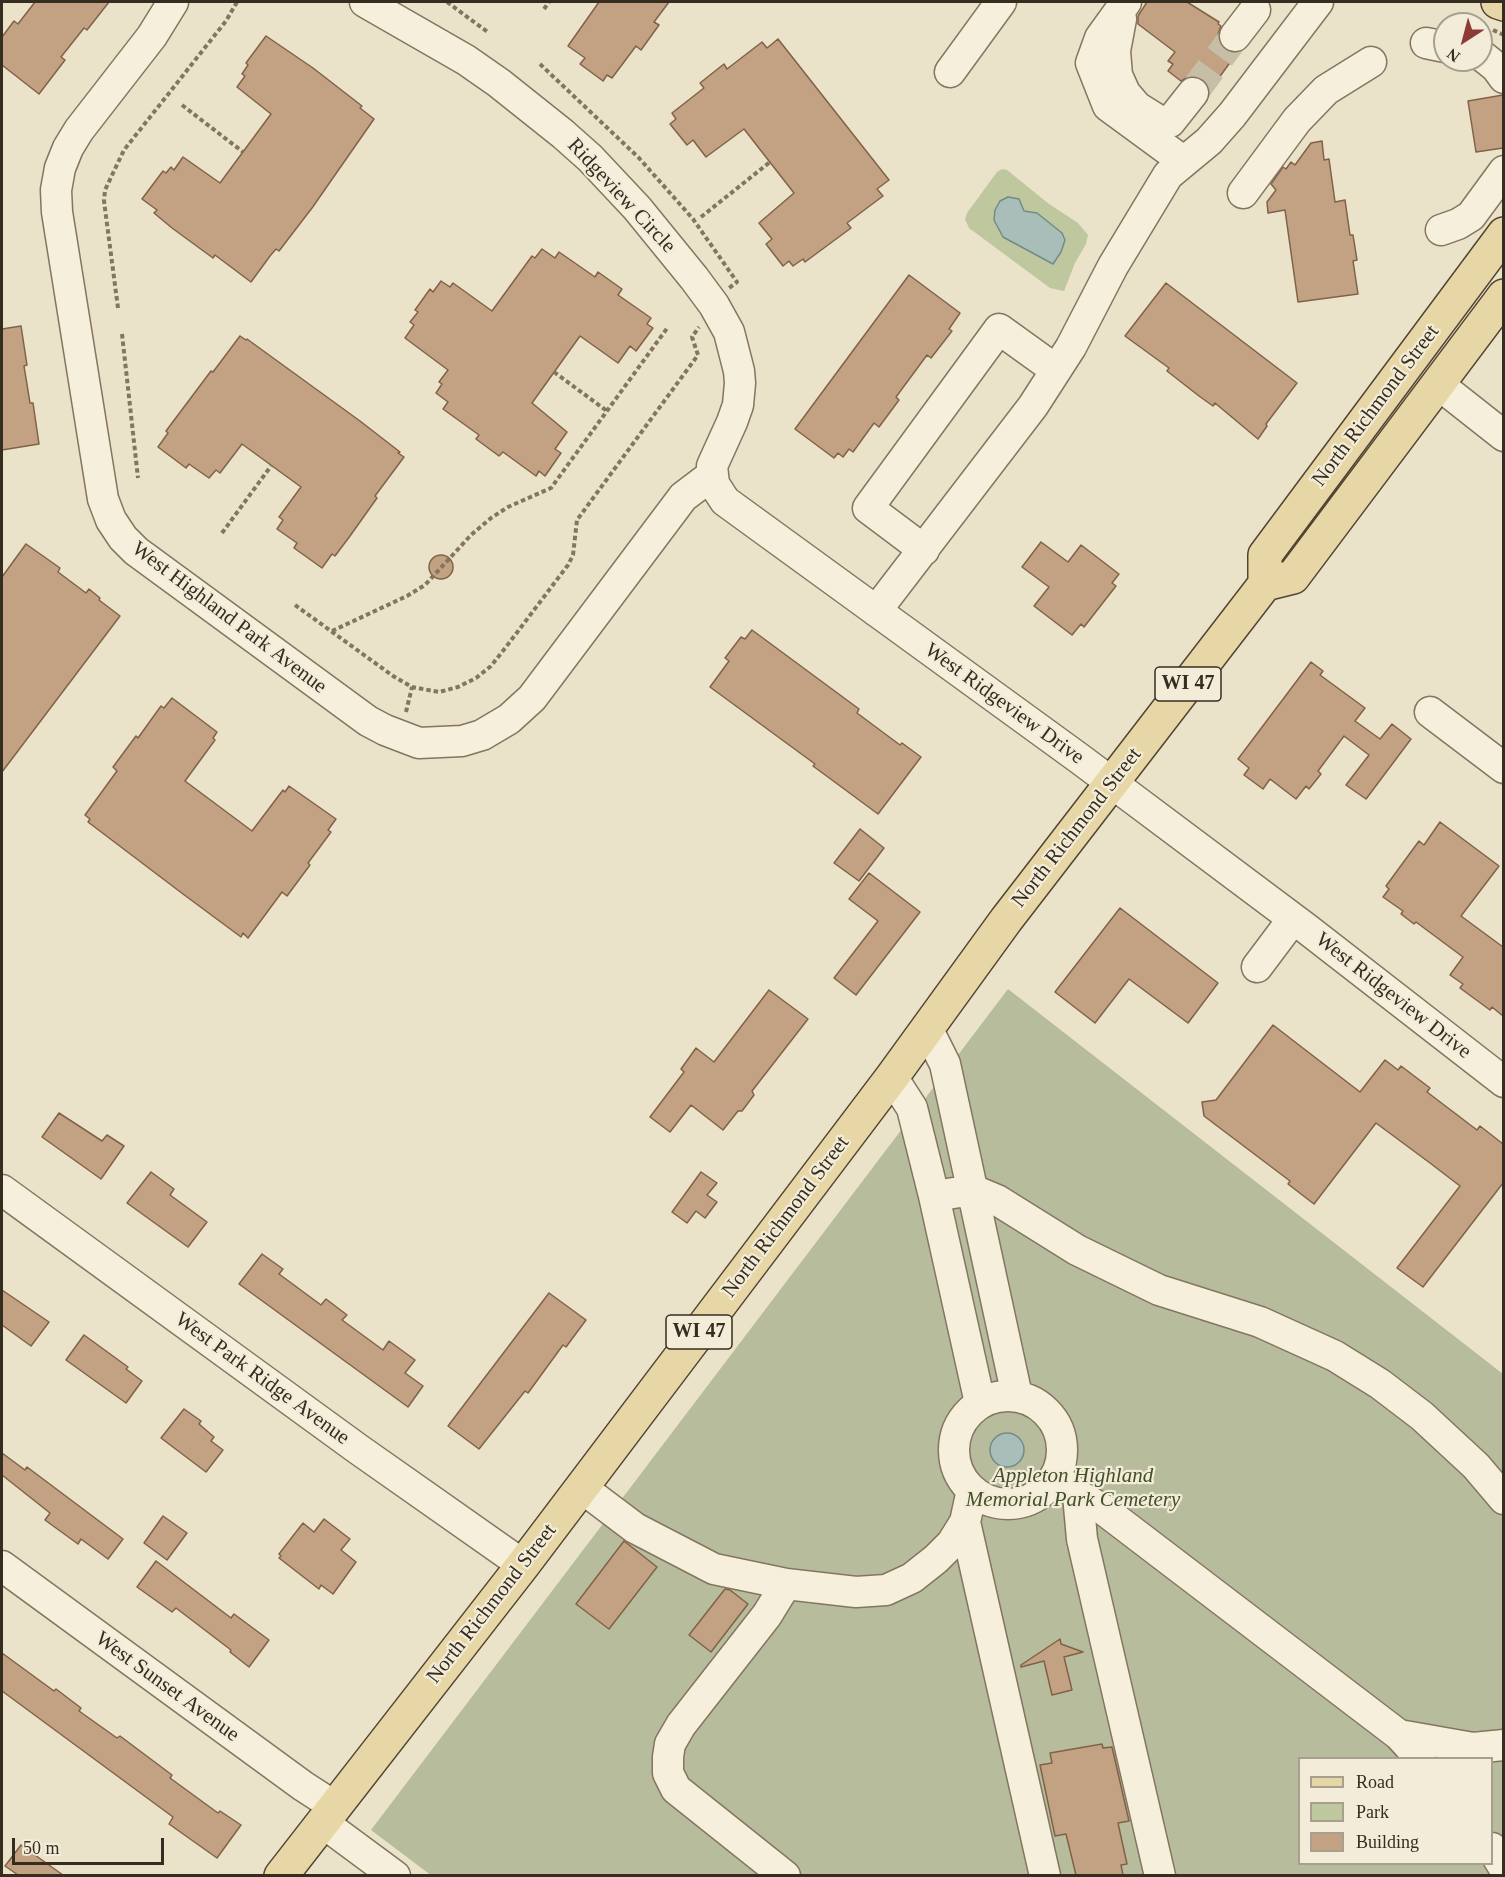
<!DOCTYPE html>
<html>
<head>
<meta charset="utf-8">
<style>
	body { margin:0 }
	#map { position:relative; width:1505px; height:1877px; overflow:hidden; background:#eae2c9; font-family:"Times New Roman",serif }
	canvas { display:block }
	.frame { position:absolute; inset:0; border:3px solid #362d21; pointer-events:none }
	.legend { position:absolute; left:1298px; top:1757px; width:195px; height:108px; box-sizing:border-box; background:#f2ecd8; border:2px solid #a7a08f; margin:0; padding:8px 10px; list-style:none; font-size:18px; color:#362d21 }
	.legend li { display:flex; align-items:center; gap:12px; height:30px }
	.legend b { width:30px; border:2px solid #a7a08f }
	.north { position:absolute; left:1433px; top:12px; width:60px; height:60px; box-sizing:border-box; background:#f2ecd8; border:2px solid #a7a08f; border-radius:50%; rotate:216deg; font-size:16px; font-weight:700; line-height:24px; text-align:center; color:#362d21 }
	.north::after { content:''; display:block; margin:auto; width:21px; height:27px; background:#8c3b37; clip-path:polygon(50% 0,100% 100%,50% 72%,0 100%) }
	.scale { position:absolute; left:12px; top:1838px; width:152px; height:27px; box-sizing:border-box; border:3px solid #362d21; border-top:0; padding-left:8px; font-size:18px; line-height:21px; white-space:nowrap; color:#362d21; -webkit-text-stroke:4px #f2ecd8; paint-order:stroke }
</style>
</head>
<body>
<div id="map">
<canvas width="1505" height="1877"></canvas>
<div class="frame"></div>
<ul class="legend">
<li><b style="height:8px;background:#e8d7a6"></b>Road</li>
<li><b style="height:16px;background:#bfc79e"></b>Park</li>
<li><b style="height:16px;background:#c3a283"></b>Building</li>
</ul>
<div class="north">N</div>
<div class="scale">50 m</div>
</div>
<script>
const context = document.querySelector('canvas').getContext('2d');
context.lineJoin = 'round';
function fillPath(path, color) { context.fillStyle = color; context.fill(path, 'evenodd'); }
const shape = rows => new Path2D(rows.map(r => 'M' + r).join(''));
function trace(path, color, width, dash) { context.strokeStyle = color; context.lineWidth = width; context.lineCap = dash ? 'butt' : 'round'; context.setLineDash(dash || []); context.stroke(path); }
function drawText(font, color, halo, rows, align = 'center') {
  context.font = font + ' "Times New Roman",serif'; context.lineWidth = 4.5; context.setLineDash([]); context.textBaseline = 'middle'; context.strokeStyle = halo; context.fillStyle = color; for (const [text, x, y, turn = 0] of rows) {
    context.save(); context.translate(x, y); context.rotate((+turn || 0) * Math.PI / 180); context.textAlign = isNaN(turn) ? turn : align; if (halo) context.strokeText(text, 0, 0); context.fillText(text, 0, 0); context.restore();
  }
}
fillPath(shape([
	[1002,169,1007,170,1049,204,1078,223,1088,235,1086,244,1075,263,1064,291,1050,288,969,228,965,219,967,213,997,172],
	[1008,197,1019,199,1024,211,1065,240,1061,252,1053,264,1003,237,995,210,1000,202]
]), '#bfc79e');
fillPath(shape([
	[1008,989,1503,1374,1503,1875,432,1876,371,1830],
	[1300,1758,1492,1758,1492,1864,1300,1864]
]), '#b7bd9c');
const water = shape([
	[1008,197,1019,199,1024,211,1037,213,1062,233,1065,240,1061,252,1053,264,1003,237,994,220,995,210,1000,201,1008,197],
	'990 1450a17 17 0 1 1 34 0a17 17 0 1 1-34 0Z'
]);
fillPath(water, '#a9beb9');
trace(water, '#718c87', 1.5);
const building = shape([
	[35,2,109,2,87,30,84,28,61,57,65,60,39,94,2,65,2,37,14,21,18,24,35,2],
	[599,2,669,2,654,22,659,25,641,50,636,46,612,78,607,75,603,81,580,64,585,58,568,46,599,2],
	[1147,2,1187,2,1219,22,1218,24,1221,26,1218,34,1219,43,1225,50,1237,53,1210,90,1203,79,1195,76,1187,77,1181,81,1168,71,1173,64,1168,61,1175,52,1138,24,1138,16,1147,2],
	[266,36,313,68,362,106,360,108,374,119,312,208,279,251,276,249,270,256,251,282,215,255,213,258,172,228,154,213,157,210,142,199,163,171,166,173,171,167,174,170,183,157,220,183,271,114,237,87,245,76,242,74,248,65,246,63,266,36],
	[778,39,889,180,877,189,883,196,847,223,851,228,805,262,803,259,793,266,789,261,783,266,766,244,772,239,759,223,794,193,744,129,706,157,693,140,687,145,670,124,676,119,672,113,704,88,700,83,724,64,727,69,762,42,767,48,778,39],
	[1503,95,1503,148,1476,152,1468,101,1503,95],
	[1322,141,1324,160,1329,159,1335,202,1345,200,1350,235,1353,235,1357,260,1353,261,1358,294,1298,302,1285,210,1268,213,1267,202,1276,190,1271,184,1283,167,1286,169,1291,162,1295,165,1311,143,1322,141],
	[542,249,555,258,559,252,595,277,598,272,622,289,618,295,651,318,647,324,653,328,636,351,630,346,618,363,580,336,532,403,567,432,555,449,561,453,545,476,539,471,536,476,503,452,499,456,476,439,479,435,443,409,448,402,436,393,442,384,439,382,448,370,405,338,414,325,410,322,418,312,415,310,430,289,433,292,441,281,450,287,453,283,492,311,532,256,535,258,542,249],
	[909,275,960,313,949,329,952,331,931,358,927,355,896,397,899,400,879,427,874,423,853,452,849,449,843,457,838,453,834,458,795,429,909,275],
	[1166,283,1297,383,1266,424,1267,426,1258,439,1215,403,1213,406,1199,396,1167,371,1169,368,1125,336,1166,283],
	[21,326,27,365,24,366,30,403,33,403,39,444,2,450,2,329,21,326],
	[240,336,246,340,247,339,360,421,400,452,398,453,404,457,375,496,377,498,350,536,335,556,332,554,322,568,294,548,297,543,277,529,283,520,279,517,301,487,242,444,220,473,216,470,209,478,189,464,186,468,158,447,168,433,166,431,211,371,213,372,240,336],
	[1041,542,1068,562,1081,545,1119,574,1112,583,1116,586,1084,627,1081,624,1072,635,1034,606,1049,587,1022,567,1041,542],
	[26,544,60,568,58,572,86,593,89,589,100,598,99,600,120,616,2,772,2,577,26,544],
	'429 567a12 12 0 1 1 24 0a12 12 0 1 1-24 0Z',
	[752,630,859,709,857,713,900,745,902,743,921,757,878,814,813,766,815,764,710,687,729,661,725,658,741,637,745,639,752,630],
	[1311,662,1323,671,1320,675,1365,708,1355,721,1380,739,1392,724,1411,739,1366,799,1346,785,1369,755,1344,736,1318,771,1321,774,1309,789,1306,786,1296,799,1270,779,1263,789,1244,775,1249,768,1238,759,1311,662],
	[172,698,217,732,213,738,215,740,185,781,252,831,283,790,285,792,289,786,336,819,328,830,331,832,308,863,310,865,287,896,282,892,248,938,243,933,241,937,183,894,88,822,90,819,85,815,117,771,113,767,136,736,138,738,161,706,164,708,172,698],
	[1440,822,1499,866,1461,916,1503,947,1503,1016,1492,1007,1490,1010,1460,988,1463,984,1450,975,1463,957,1416,922,1414,924,1401,914,1403,911,1383,897,1389,889,1386,886,1419,841,1424,845,1440,822],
	[860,829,884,848,859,881,834,863,860,829],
	[869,873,920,912,856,995,834,978,878,921,849,899,869,873],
	[1120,908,1218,983,1188,1023,1129,979,1095,1023,1055,992,1120,908],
	[769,990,808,1019,752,1091,754,1095,742,1111,738,1111,723,1130,691,1105,670,1132,650,1117,684,1072,681,1069,696,1048,714,1062,769,990],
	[1273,1025,1360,1092,1385,1060,1398,1070,1401,1066,1430,1088,1427,1092,1477,1130,1480,1126,1503,1144,1503,1183,1423,1287,1397,1268,1460,1186,1430,1163,1376,1123,1314,1204,1288,1184,1290,1181,1204,1116,1202,1102,1216,1100,1273,1025],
	[59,1113,102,1141,107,1135,124,1146,101,1179,42,1137,59,1113],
	[151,1172,174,1189,170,1195,207,1222,188,1247,127,1203,151,1172],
	[701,1172,717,1183,707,1195,717,1202,705,1218,696,1211,687,1223,672,1212,701,1172],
	[262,1254,283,1269,279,1274,321,1305,326,1299,347,1315,342,1320,383,1350,389,1341,415,1360,405,1373,423,1386,408,1407,239,1284,262,1254],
	[2,1290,49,1322,31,1346,2,1325,2,1290],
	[549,1293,586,1320,566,1347,563,1345,528,1393,525,1391,479,1449,448,1426,549,1293],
	[84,1335,128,1367,126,1369,142,1381,126,1403,66,1360,84,1335],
	[184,1409,201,1421,199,1424,214,1437,211,1441,223,1450,206,1472,161,1438,184,1409],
	[2,1453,25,1470,27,1467,123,1539,108,1559,81,1539,78,1544,45,1520,50,1513,2,1475,2,1453],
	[163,1516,187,1533,167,1560,144,1543,163,1516],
	[324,1519,350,1539,341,1550,356,1562,333,1594,321,1585,319,1589,279,1558,281,1556,279,1554,303,1523,314,1532,324,1519],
	[624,1541,657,1567,609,1629,576,1604,624,1541],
	[156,1561,231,1618,234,1614,269,1640,249,1667,230,1652,231,1650,176,1608,172,1612,137,1587,156,1561],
	[725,1589,730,1590,748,1604,711,1652,689,1635,725,1589],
	[1060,1639,1061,1644,1083,1652,1064,1657,1072,1690,1052,1695,1044,1661,1021,1667,1021,1665,1060,1639],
	[2,1653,54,1691,56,1689,81,1708,79,1711,117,1738,120,1736,172,1775,170,1778,218,1813,220,1811,241,1825,217,1858,169,1824,173,1817,2,1691,2,1653],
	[1102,1744,1103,1748,1112,1747,1129,1821,1118,1823,1127,1864,1121,1865,1123,1875,1076,1875,1066,1834,1055,1836,1040,1765,1052,1763,1050,1753,1102,1744],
	[21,1845,63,1875,18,1875,5,1866,21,1845]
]);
fillPath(building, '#c3a283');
trace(building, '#806248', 1.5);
trace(shape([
	[1193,93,1235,36]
]), '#c6bea7', 30, [30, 15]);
const minor = shape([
	[173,2,152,36,79,130,68,148,60,168,56,190,57,212,103,499,111,520,123,538,136,551,368,721,385,730,419,743,462,741,482,735,509,719,532,698,683,497,712,475],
	[365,2,466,60,499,83,563,134,590,158,637,208,694,278,714,305,729,332,739,371,740,383,738,405,732,422,712,466,714,484,725,501,1080,759,1307,929,1504,1082],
	[1126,2,1100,38,1091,63,1108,106,1183,161],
	[1121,19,1115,51,1117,75,1125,93,1137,107,1161,122,1170,122,1193,93],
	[1235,36,1255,10],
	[1426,43,1445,47],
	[1481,55,1496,67,1504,78],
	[950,72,1001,2],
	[1243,193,1297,120,1326,90,1371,62],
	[1441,230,1458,224,1471,216,1504,171],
	[1438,384,1504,436],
	[924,550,868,508,999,329,1056,370],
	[876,611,1033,406,1071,347,1113,266,1168,175,1209,141,1232,115,1318,2],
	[1430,712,1504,768],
	[1257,967,1293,919],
	[927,1028,945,1064,1017,1396],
	[892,1077,912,1108,934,1196,980,1403],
	[2,1190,358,1449,523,1565],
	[934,1196,973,1190,997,1200,1077,1250,1159,1290,1260,1322,1335,1356,1380,1384,1422,1416,1476,1466,1504,1499],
	'954 1450a54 54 0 1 1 108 0a54 54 0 1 1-108 0Z',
	[1056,1477,1078,1495,1082,1539,1160,1876],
	[582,1488,635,1528,714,1569,786,1584],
	[972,1490,965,1522,1045,1876],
	[1078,1495,1104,1510,1399,1735,1420,1758],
	[2,1566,303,1786,334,1806],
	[1399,1735,1473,1748,1504,1745],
	[322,1822,395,1876],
	[1492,1848,1504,1868],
	[785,1876,676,1789,668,1773,668,1757,670,1744,681,1725,767,1615,786,1584,856,1592,886,1590,912,1578,936,1559,952,1543,965,1522]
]);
const major = shape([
	[1498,2,1504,4],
	[1265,584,1293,577,1504,296],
	[281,1876,523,1565,892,1077,1006,920,1265,584,1265,555,1504,234]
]);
trace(minor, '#847560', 33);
trace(major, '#524433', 36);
trace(shape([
	[447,2,489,33],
	[544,9,549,2],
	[1493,30,1504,35],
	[540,64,639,158,693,219,737,282,729,288],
	[182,105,243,152],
	[701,217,770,162],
	[118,308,104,201,105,190,124,150,226,21,237,2],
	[122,334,138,478],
	[554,372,607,411],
	[222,533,271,466],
	[295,605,393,676,412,687,439,692,458,687,476,678,491,666,506,647,568,565,573,555,577,520,698,355,692,337,699,327],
	[332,631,407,596,425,585,471,535,491,518,508,507,551,488,668,327],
	[406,712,412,687]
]), '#847560', 4, [4.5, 3]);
trace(minor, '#f5efdb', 30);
trace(major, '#e8d7a6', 33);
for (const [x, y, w] of [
	[1188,684,66],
	[699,1332,66]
]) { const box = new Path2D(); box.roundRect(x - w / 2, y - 17, w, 34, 4.5); context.fillStyle = '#f2ecd8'; context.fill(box); trace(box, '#362d21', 1.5); }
drawText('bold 20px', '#362d21', null, [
	["WI 47",1188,684],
	["WI 47",699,1332]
]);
drawText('21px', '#362d21', '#f2ecd8', [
	["Ridgeview Circle",621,196,47],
	["North Richmond Street",1376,406,-53],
	["West Highland Park Avenue",229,618,37],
	["West Ridgeview Drive",1004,704,36],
	["North Richmond Street",1077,828,-52],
	["West Ridgeview Drive",1393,996,38],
	["North Richmond Street",786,1217,-53],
	["West Park Ridge Avenue",262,1379,36],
	["North Richmond Street",492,1604,-52],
	["West Sunset Avenue",167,1687,36]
]);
drawText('italic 21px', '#44502a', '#f2ecd8', [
	["Appleton Highland",1073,1476],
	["Memorial Park Cemetery",1073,1500]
]);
</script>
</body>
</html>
